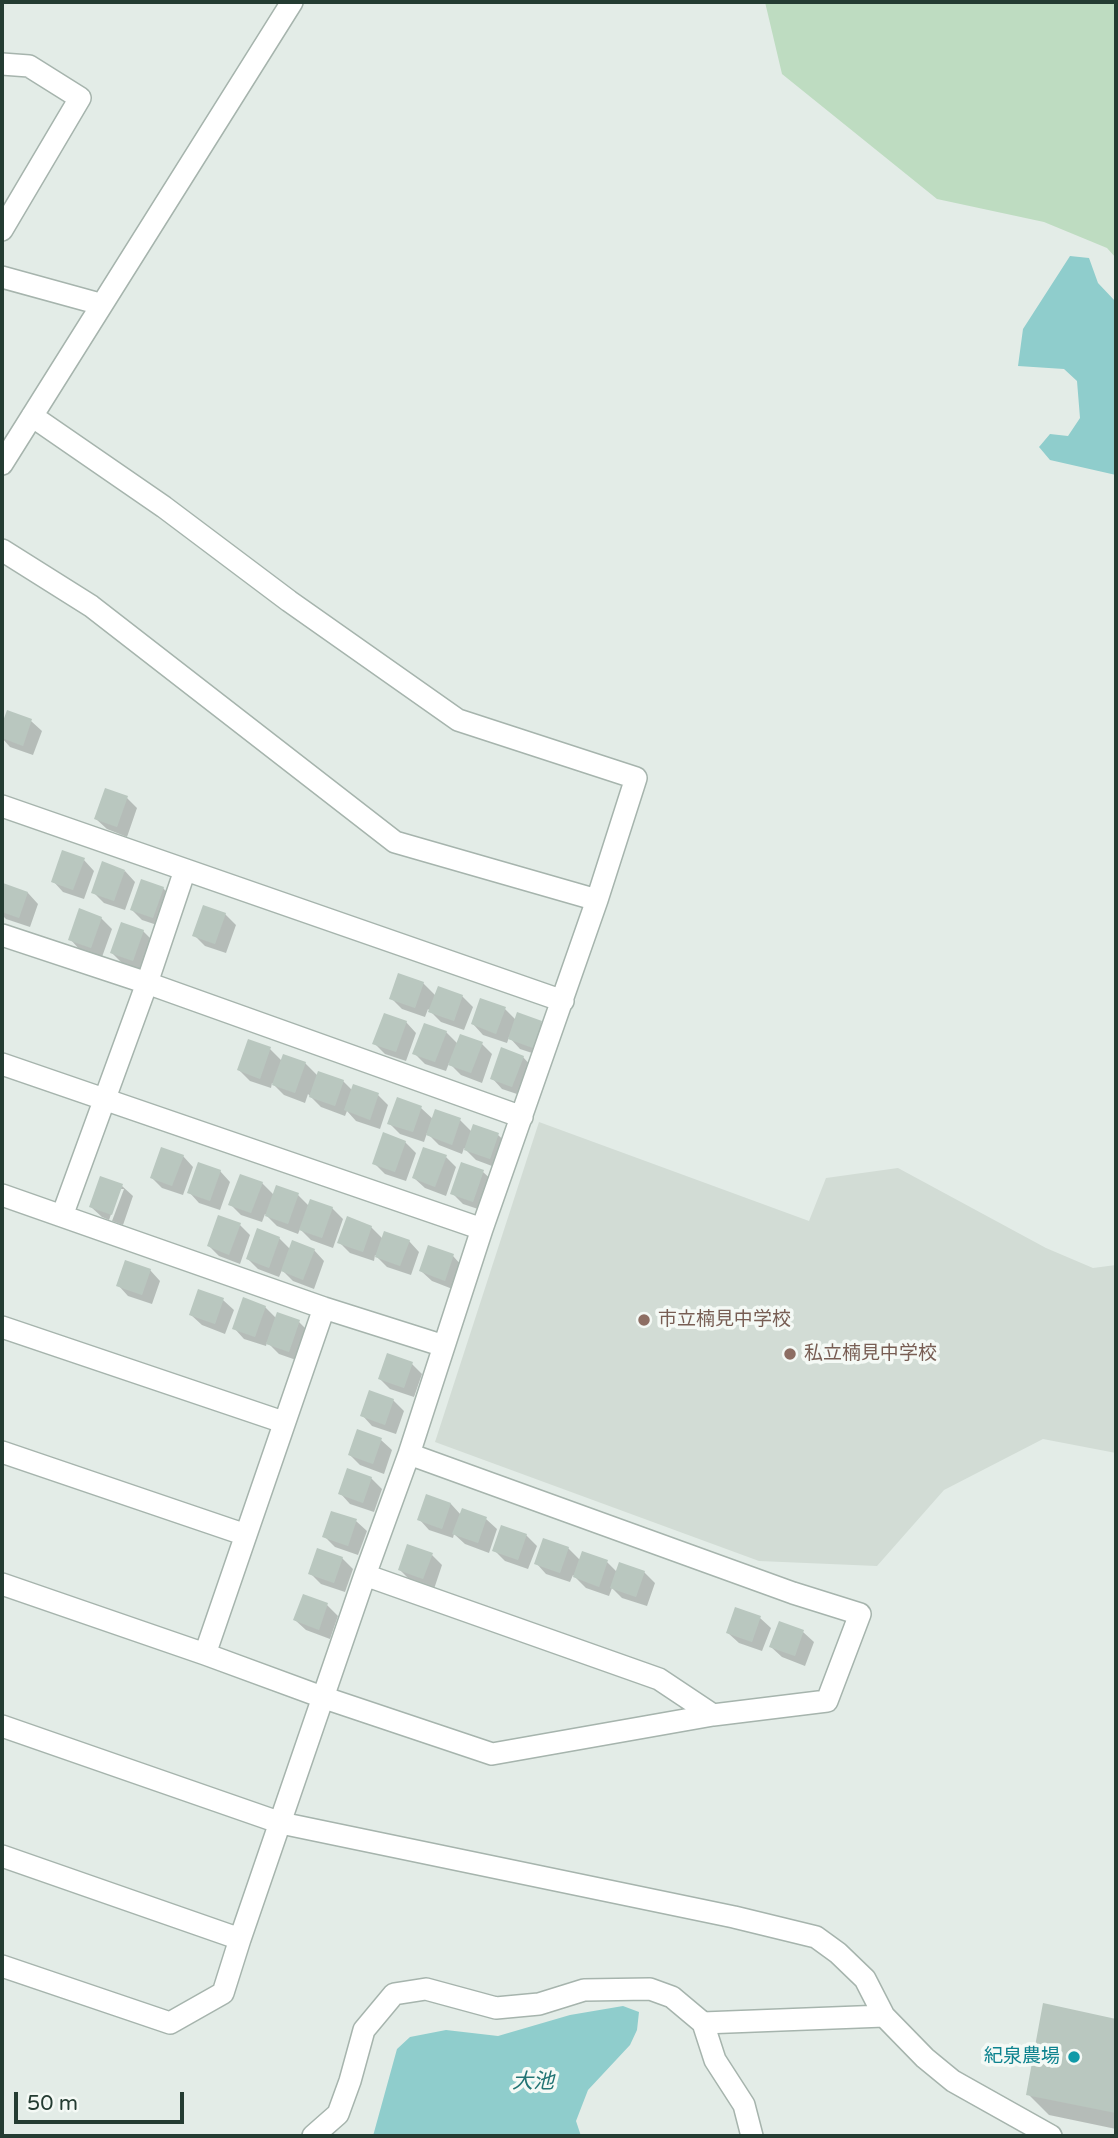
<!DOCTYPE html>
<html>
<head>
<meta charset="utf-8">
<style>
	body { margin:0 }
	#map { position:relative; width:1118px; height:2138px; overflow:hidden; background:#e3ece7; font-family:"Varela Round",sans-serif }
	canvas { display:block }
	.frame { position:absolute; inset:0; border:4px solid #243c32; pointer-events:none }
	.scale { position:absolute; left:14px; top:2092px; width:170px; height:32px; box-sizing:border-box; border:4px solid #243c32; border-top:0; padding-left:9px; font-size:21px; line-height:24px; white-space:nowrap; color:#243c32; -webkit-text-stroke:5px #f4f9f5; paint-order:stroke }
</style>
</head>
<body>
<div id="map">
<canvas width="1118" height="2138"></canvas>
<div class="frame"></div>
<div class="scale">50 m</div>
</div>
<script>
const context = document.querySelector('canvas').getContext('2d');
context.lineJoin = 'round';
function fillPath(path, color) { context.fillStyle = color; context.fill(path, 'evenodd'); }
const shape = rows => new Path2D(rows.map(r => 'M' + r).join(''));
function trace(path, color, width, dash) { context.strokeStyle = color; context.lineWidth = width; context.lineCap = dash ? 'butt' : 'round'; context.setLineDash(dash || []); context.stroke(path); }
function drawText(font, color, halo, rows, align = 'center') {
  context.font = font + ' "Varela Round","Noto Sans JP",sans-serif'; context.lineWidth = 7; context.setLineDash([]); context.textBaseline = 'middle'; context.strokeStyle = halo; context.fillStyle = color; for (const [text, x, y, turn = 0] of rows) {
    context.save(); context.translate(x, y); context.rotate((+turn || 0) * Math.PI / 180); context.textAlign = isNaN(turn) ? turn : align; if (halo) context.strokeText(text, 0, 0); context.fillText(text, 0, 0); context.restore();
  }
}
fillPath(shape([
	[539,1122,809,1221,826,1178,898,1168,1046,1248,1093,1268,1116,1265,1116,1453,1043,1439,944,1490,877,1566,759,1561,435,1442]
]), '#d2dcd5');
fillPath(shape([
	[765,2,1116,2,1116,258,1107,248,1044,222,937,199,782,74]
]), '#bedcc1');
fillPath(shape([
	[1070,256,1089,258,1098,283,1116,302,1116,475,1050,460,1039,447,1050,434,1068,436,1080,418,1077,381,1064,369,1018,366,1023,329],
	[623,2006,639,2012,637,2030,630,2045,588,2090,576,2121,581,2136,373,2136,397,2049,410,2037,446,2030,498,2036,570,2015]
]), '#8fcdcc');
fillPath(shape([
	[8,713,31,721,42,731,33,755,10,747,2,738,2,729],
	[127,798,137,808,127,837,107,829,96,819],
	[84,860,94,871,84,899,63,892,53,881],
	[125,871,135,882,125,910,104,903,93,892],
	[4,885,28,893,38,904,30,927,6,919,2,915],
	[163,888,173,899,163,927,142,920,132,910],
	[225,914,236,925,226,953,205,946,194,935],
	[101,918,112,929,102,957,80,950,70,939],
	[143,931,154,942,143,971,122,963,112,953],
	[423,983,436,996,462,996,473,1007,464,1030,441,1022,428,1009,425,1017,402,1009,391,998],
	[505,1009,516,1020,518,1015,542,1023,552,1033,544,1057,520,1049,509,1037,507,1043,483,1035,473,1024],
	[406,1022,416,1033,406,1061,385,1054,374,1043],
	[446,1032,458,1044,482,1044,492,1054,482,1083,461,1075,449,1063,446,1071,425,1064,414,1053],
	[249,1041,270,1049,282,1061,305,1063,318,1076,343,1081,353,1091,378,1095,388,1105,380,1129,356,1121,347,1111,345,1116,321,1107,308,1094,305,1103,284,1095,272,1083,271,1088,250,1081,239,1070],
	[523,1057,533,1068,523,1096,502,1089,492,1078],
	[398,1099,421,1108,434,1120,460,1120,472,1132,498,1135,509,1145,500,1169,476,1160,464,1148,462,1154,439,1145,427,1133,424,1142,400,1134,389,1123],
	[405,1142,416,1153,406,1181,385,1174,374,1163],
	[183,1156,193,1167,183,1195,162,1188,152,1178],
	[446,1157,456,1167,446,1196,425,1188,414,1178],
	[462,1164,483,1172,494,1182,484,1211,463,1204,452,1193],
	[220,1171,230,1182,220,1210,199,1203,189,1192],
	[101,1178,122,1186,133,1196,123,1225,112,1221,124,1189,120,1189,109,1220,102,1217,91,1207],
	[262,1183,274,1195,298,1195,309,1206,332,1208,343,1219,333,1248,311,1240,300,1229,298,1234,277,1226,265,1214,262,1222,241,1215,230,1204],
	[240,1225,250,1235,240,1264,219,1256,209,1246],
	[371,1227,383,1239,409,1241,419,1252,411,1275,387,1267,375,1255,374,1261,350,1253,339,1242],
	[279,1238,290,1249,314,1250,324,1261,314,1289,293,1281,282,1270,279,1277,258,1269,248,1259],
	[453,1256,463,1267,455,1290,432,1281,421,1271],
	[150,1270,160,1281,152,1304,128,1296,118,1285],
	[223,1300,234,1310,225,1334,202,1325,191,1315],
	[265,1307,277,1319,299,1322,310,1333,299,1361,279,1354,267,1342,266,1346,244,1339,234,1328],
	[412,1364,422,1374,414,1397,390,1389,380,1379],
	[393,1400,404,1411,396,1434,372,1426,362,1415],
	[358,1431,381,1440,392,1450,384,1474,360,1465,350,1455],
	[371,1478,382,1489,374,1512,350,1504,340,1493],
	[427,1496,451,1504,461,1515,486,1519,497,1529,489,1553,465,1544,454,1534,453,1538,429,1530,419,1519],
	[356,1521,367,1531,358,1555,335,1547,324,1536],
	[526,1535,537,1546,528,1569,505,1561,494,1550],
	[568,1548,581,1561,607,1562,617,1572,644,1572,655,1583,647,1606,622,1598,612,1588,609,1596,586,1588,573,1575,570,1582,546,1574,536,1563],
	[432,1555,442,1565,434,1589,410,1580,400,1570],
	[342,1558,353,1569,345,1592,321,1584,310,1573],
	[304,1597,327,1605,338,1616,330,1639,306,1630,295,1620],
	[760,1618,771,1628,762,1651,739,1643,728,1633],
	[803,1632,814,1642,805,1666,782,1657,771,1647],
	[1044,2005,1116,2021,1116,2129,1049,2115,1028,2094]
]), '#0003');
fillPath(shape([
	[7,710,32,719,23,746,2,738,2,724],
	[105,788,128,796,117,827,94,819],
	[62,850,85,858,73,890,51,882],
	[102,861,125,870,114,901,91,893],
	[141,879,164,887,153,918,130,910],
	[3,883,28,892,19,918,2,912],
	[203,905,226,913,215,944,192,936],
	[79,908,102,917,91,948,68,940],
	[121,922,144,930,133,961,110,953],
	[398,973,424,982,415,1008,389,999],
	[438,986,463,995,454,1021,428,1012],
	[480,998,506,1007,496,1034,471,1024],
	[517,1012,542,1021,533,1048,508,1039],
	[384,1013,407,1021,396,1052,372,1044],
	[424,1023,447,1031,435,1062,412,1054],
	[460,1034,483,1042,471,1073,448,1065],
	[248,1039,271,1047,260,1079,237,1070],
	[501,1047,524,1056,512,1087,490,1079],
	[283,1054,306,1062,295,1093,272,1085],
	[318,1071,344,1080,335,1106,309,1097],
	[353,1084,379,1093,370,1120,344,1110],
	[397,1097,422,1106,413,1132,387,1124],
	[435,1109,461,1118,452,1145,426,1135],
	[473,1124,499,1133,490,1159,464,1150],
	[383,1132,406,1141,395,1172,372,1164],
	[161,1147,184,1155,172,1186,150,1178],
	[423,1147,447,1155,435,1187,412,1178],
	[198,1162,221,1170,210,1201,187,1193],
	[461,1162,484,1170,473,1202,450,1194],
	[240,1174,263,1182,251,1213,228,1205],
	[100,1176,123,1184,112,1215,89,1207],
	[276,1185,299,1193,288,1224,265,1216],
	[310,1199,333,1207,322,1238,299,1230],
	[218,1215,241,1223,229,1255,207,1246],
	[347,1216,372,1226,363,1252,337,1243],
	[257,1228,280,1237,269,1268,246,1259],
	[384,1231,410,1240,400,1266,375,1257],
	[292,1240,315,1249,303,1280,281,1271],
	[428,1245,454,1254,445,1281,419,1271],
	[125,1260,151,1269,142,1295,116,1286],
	[198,1289,224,1298,215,1324,189,1315],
	[243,1297,266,1306,255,1337,232,1329],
	[277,1312,300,1320,289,1352,266,1344],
	[387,1353,413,1362,404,1388,378,1379],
	[369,1390,394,1399,385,1425,360,1416],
	[357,1429,382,1438,373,1464,348,1455],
	[347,1468,372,1477,363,1503,338,1494],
	[426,1494,451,1503,442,1529,417,1520],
	[462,1508,487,1517,478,1543,452,1534],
	[331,1511,357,1519,348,1546,322,1537],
	[501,1525,527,1534,518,1560,492,1551],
	[543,1538,569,1547,560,1573,534,1564],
	[407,1544,433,1553,423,1579,398,1570],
	[317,1548,343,1557,334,1583,308,1574],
	[582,1551,608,1560,599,1587,573,1577],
	[619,1562,645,1571,636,1597,610,1588],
	[303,1594,328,1603,319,1630,293,1620],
	[735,1607,761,1616,752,1642,726,1633],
	[779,1621,804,1630,795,1656,769,1647],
	[1043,2003,1116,2019,1116,2113,1026,2095]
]), '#b9c7bf');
const minor = shape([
	[2,64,29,66,80,98,2,230],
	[2,277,100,304],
	[2,464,292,2],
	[2,550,91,606,395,842,597,900],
	[2,806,563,1001],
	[2,935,147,983,522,1117],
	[2,1064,482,1229],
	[2,1195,324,1308,444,1346],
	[62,1216,147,983,185,870],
	[2,1327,283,1422],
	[2,1452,246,1535],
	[365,1575,659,1679,713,1715],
	[2,1584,205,1654,322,1697,492,1754,713,1715,827,1701,860,1614,793,1593,409,1454],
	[205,1654,324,1308],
	[2,1726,281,1823,734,1917,816,1937,838,1953,865,1979,884,2016,925,2058,953,2081,1051,2136],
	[2,1856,240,1939,365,1575,409,1454,482,1229,597,900,636,778,458,720,289,601,164,507,32,416],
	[2,1966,170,2023,223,1993,240,1939],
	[703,2023,715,2060,744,2105,752,2136],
	[313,2136,338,2114,350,2081,364,2030,394,1994,426,1989,496,2008,539,2004,584,1990,650,1989,672,1997,703,2023,884,2016]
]);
trace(minor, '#a6b4ad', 24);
trace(minor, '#fff', 21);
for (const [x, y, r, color] of [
	[644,1320,7,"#8d6e63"],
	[790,1354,7,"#8d6e63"],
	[1074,2057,7,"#0f9aa8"]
]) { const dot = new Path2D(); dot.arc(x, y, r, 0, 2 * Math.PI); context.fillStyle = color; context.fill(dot); trace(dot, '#f4f9f5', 2.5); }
drawText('19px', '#785e54', '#f4f9f5', [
	["市立楠見中学校",658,1320],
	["私立楠見中学校",804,1354]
], 'left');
drawText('19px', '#0d838f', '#f4f9f5', [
	["紀泉農場",1060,2057]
], 'right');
drawText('italic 21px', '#227474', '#f4f9f5', [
	["大池",533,2082]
]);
</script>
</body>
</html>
